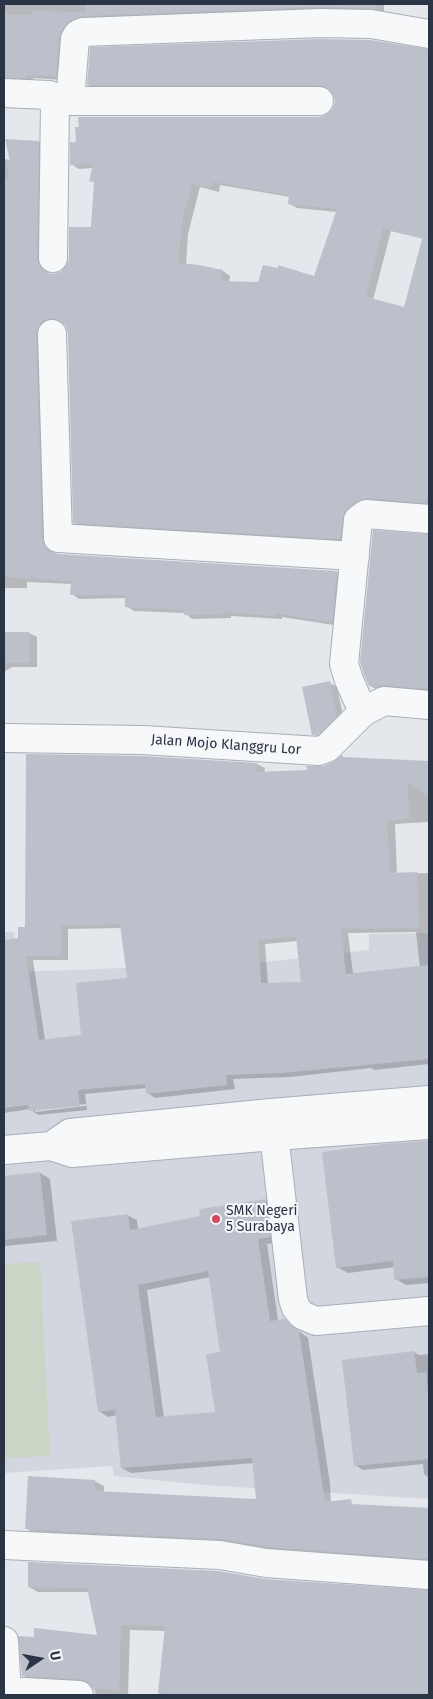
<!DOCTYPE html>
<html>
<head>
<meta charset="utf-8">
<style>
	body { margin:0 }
	#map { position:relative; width:433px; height:1699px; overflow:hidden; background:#e4e7ec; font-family:"Fira Sans",sans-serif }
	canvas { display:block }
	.frame { position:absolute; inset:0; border:5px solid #2b3445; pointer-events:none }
	.north { position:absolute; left:15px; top:1634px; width:50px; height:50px; -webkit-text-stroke:4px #f4f6f9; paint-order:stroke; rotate:78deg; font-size:14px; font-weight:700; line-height:20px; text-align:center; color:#2b3445 }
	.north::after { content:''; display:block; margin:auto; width:18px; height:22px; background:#2b3445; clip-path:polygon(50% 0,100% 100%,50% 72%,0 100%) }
</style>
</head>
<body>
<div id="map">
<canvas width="433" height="1699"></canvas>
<div class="frame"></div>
<div class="north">U</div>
</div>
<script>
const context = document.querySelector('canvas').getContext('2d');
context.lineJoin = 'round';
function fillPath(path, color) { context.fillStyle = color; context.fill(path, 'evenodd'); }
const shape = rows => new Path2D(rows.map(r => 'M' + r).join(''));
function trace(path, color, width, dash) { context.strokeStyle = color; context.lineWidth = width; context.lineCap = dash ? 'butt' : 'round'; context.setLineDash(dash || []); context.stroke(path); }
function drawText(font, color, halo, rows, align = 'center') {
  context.font = font + ' "Fira Sans",sans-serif'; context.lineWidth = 4; context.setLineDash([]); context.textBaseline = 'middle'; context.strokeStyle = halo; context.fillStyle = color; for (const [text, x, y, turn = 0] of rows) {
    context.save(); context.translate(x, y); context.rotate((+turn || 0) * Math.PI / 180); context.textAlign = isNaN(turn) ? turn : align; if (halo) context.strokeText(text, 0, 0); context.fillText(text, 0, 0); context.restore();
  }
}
fillPath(shape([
	[4,932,14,932,17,972,257,963,369,950,369,934,429,933,429,1499,204,1485,114,1476,112,1466,4,1473]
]), '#d2d6de');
fillPath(shape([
	[40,1262,50,1456,4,1458,4,1264]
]), '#c9d6c5');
fillPath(shape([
	[4,4,384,4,384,12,68,35,63,80,33,78,33,82,4,83],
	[429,50,429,506,376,502,348,543,82,527,74,523,69,333,64,323,60,322,52,324,50,544,52,552,57,555,337,572,345,576,340,626,282,617,282,619,231,616,231,618,192,619,185,613,134,611,126,606,126,598,79,599,72,594,72,584,27,582,27,588,4,588,4,159,11,160,39,142,46,146,45,263,49,274,53,275,61,273,67,267,92,228,95,183,91,181,93,168,79,169,71,164,319,118,328,115,334,109,336,101,331,90,328,89,96,89,88,85],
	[220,185,290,197,290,204,297,208,337,212,315,277,259,283,229,282,230,276,223,271,186,265,188,234,200,187,219,192],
	[391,231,424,239,405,308,373,300],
	[374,532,429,536,429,692,378,690,370,686],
	[4,633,29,633,37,637,37,667,12,667,4,672],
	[330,683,337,687,344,720,326,738,318,733,318,736,322,738,320,738,313,734],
	[342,756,347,759,429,763,429,822,395,824,397,874,429,873,429,1064,374,1070,371,1068,290,1077,233,1079,235,1089,155,1098,148,1093,147,1088,85,1094,87,1110,38,1115,30,1109,4,1113,4,942,19,939,27,928,257,764,265,768,264,773,308,771,333,764],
	[122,928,128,979,82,1037,45,1040,33,960,68,960,68,929],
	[416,932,420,967,353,974,348,933],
	[297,941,302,983,268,984,265,944],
	[86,1104,86,1106,35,1112,35,1109],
	[429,1142,429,1283,406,1285,396,1279,395,1267,348,1273,337,1267,383,1145],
	[40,1173,50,1179,57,1241,4,1246,4,1177],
	[265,1200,275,1206,279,1242,267,1244,278,1321,284,1320,308,1338,330,1484,331,1504,429,1510,429,1563,36,1534,27,1529,95,1481,104,1486,104,1492,258,1500,254,1463,131,1473,122,1468,117,1415,108,1417,99,1411,127,1215,137,1220,138,1230,201,1217],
	[210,1277,221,1353,216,1413,164,1418,147,1290],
	[414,1352,419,1355,429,1354,429,1478,424,1474,423,1464,363,1470,355,1465],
	[265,1580,429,1592,429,1695,159,1695,166,1631,130,1630,128,1695,96,1695,94,1688,91,1684,32,1681,23,1675,98,1637,89,1592,38,1592,29,1587]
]), '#0003');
fillPath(shape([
	[86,4,377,4,377,9,319,7,82,16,72,20,61,31,59,38,56,76,26,75,26,78,4,78,4,14,32,15,32,11,86,12],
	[320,39,370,40,429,49,429,240,383,228,366,295,367,297,404,307,422,239,429,240,429,490,425,503,367,498,357,501,344,513,340,539,73,523,68,334,66,326,60,321,51,318,44,320,39,326,36,334,42,538,45,546,50,551,57,554,337,571,332,622,275,613,275,616,223,612,224,614,184,615,183,610,125,607,125,595,70,595,71,582,69,581,4,577,4,179,9,178,6,161,10,161,5,139,39,141,37,258,40,266,45,272,53,274,60,272,66,266,69,259,69,227,91,227,94,182,89,181,93,164,70,165,70,142,76,142,75,127,79,127,78,117,319,117,327,114,333,108,335,101,332,93,326,87,319,85,87,85,90,47],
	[213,182,289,195,288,204,337,209,314,276,278,265,278,268,263,265,258,282,221,281,223,270,199,265,178,263,183,217,192,184,211,188],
	[373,530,429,534,429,689,385,685,369,686,364,675,360,662],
	[4,632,29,632,30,663,4,663],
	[330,681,337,716,318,735,312,735,302,687],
	[26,754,142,756,257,763,257,772,307,770,306,766,324,766,333,762,342,755,343,757,429,761,429,797,407,781,410,819,387,821,390,873,417,872,419,928,341,929,346,974,429,965,429,1059,282,1073,226,1075,227,1085,146,1094,145,1084,78,1090,80,1106,29,1111,28,1105,4,1108,4,940,18,938,18,927,25,927],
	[120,924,127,978,76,983,81,1035,39,1040,26,956,61,956,61,926],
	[296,937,301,982,261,983,258,940],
	[429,1141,429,1277,394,1280,393,1261,336,1268,322,1152,383,1144],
	[40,1172,47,1235,4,1240,4,1176],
	[266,1199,270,1237,258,1239,270,1321,285,1319,290,1325,299,1331,325,1502,351,1499,352,1504,429,1508,429,1559,268,1547,221,1539,25,1529,28,1476,95,1480,95,1491,256,1499,252,1458,121,1468,115,1410,98,1412,71,1221,128,1214,130,1230,200,1216,199,1209],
	[208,1271,220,1352,206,1354,215,1412,156,1417,138,1285],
	[414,1351,417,1373,426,1372,429,1401,429,1459,354,1466,342,1360],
	[28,1562,218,1571,265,1579,429,1590,429,1695,178,1695,158,1693,165,1626,121,1625,119,1690,93,1689,88,1682,80,1679,22,1676,18,1636,34,1637,34,1628,97,1635,87,1588,28,1587]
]), '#bbc0ca');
const minor = shape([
	[4,93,49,95,52,96,55,101,53,258],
	[55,101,319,101],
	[70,101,75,39,78,34,83,32,320,23,371,24,429,34],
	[52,334,58,538,355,556],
	[363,712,349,680,344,664,358,520,366,514,429,519],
	[4,738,143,740,319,751,327,748,363,712,384,701,429,705],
	[272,1117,293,1299,296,1308,302,1315,316,1321,429,1311],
	[51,1146,70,1133,271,1113,429,1100],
	[4,1150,51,1146,72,1153,274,1136,429,1125],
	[4,1545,220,1555,266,1563,429,1575],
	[4,1641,7,1695],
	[7,1691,79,1695]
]);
trace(minor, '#a9aeb7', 30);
trace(minor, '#f7f8fa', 28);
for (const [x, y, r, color] of [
	[216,1219,5,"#d1495b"]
]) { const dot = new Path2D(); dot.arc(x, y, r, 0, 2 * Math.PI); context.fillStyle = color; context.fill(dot); trace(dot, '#f4f6f9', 2); }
drawText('14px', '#2b3445', '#f4f6f9', [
	["Jalan Mojo Klanggru Lor",226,745,4]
]);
drawText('14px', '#2b3445', '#f4f6f9', [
	["SMK Negeri",226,1211],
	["5 Surabaya",226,1227]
], 'left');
</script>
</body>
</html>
